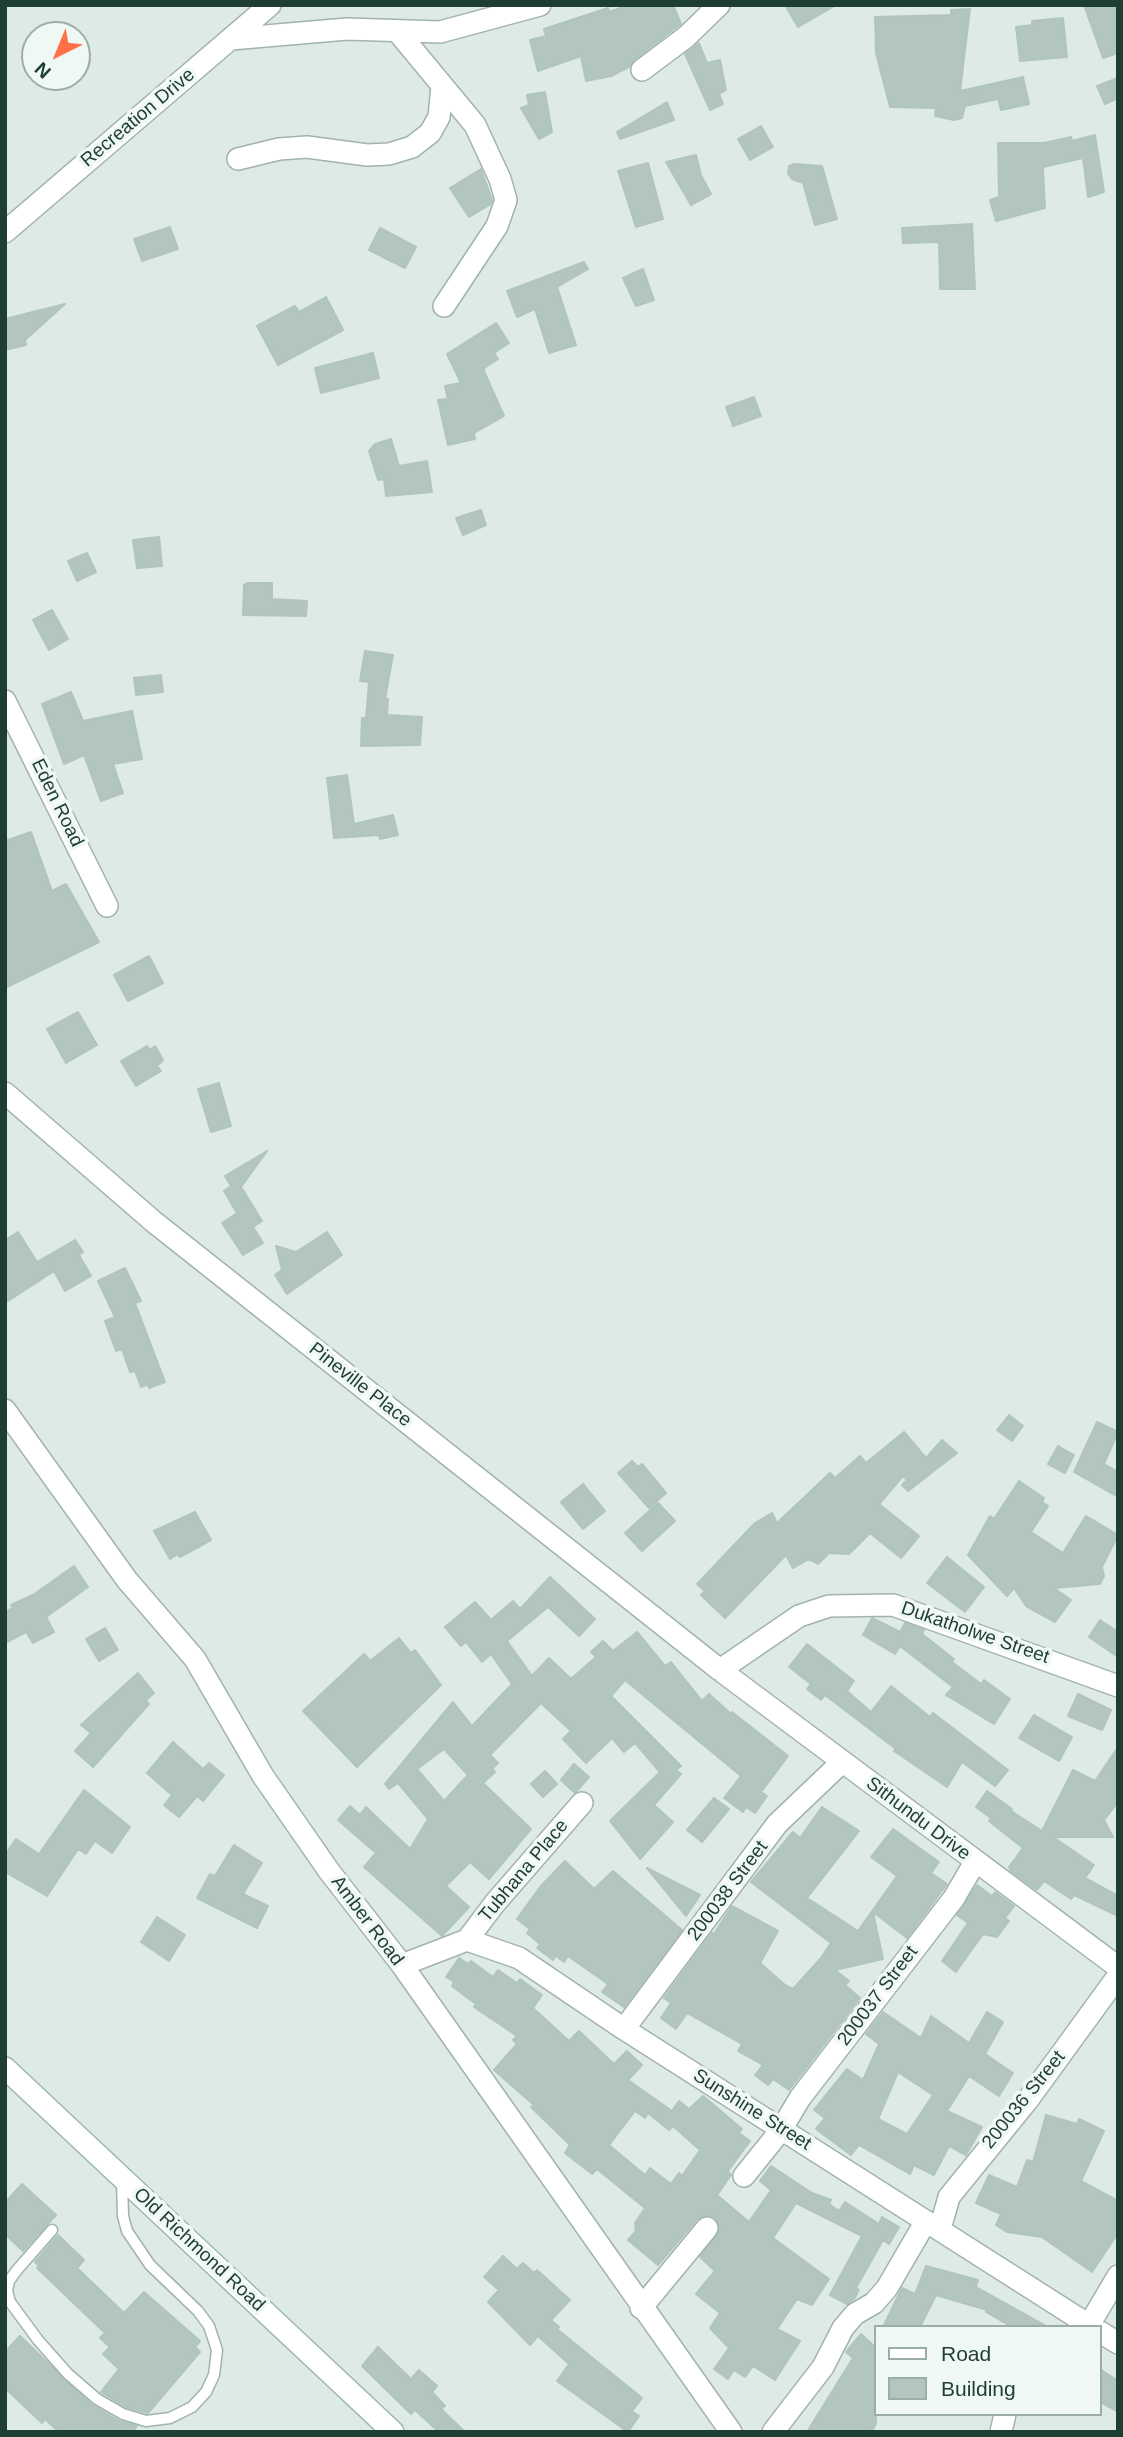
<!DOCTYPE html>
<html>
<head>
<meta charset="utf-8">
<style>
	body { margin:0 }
	#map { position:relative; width:1123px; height:2437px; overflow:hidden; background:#deebe5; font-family:Helvetica,sans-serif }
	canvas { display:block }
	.frame { position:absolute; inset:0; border:7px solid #1e3d33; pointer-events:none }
	.legend { position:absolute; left:874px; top:2325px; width:228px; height:91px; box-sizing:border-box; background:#eff8f3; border:2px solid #9bada6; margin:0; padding:9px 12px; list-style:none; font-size:21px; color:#1e3d33 }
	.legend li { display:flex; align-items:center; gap:14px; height:35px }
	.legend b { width:35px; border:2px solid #9bada6 }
	.north { position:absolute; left:21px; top:21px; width:70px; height:70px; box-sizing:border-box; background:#eff8f3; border:2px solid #9bada6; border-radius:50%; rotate:223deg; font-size:19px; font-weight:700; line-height:28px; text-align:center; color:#1e3d33 }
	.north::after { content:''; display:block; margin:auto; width:24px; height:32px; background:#ff7049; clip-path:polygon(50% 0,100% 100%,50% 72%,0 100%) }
</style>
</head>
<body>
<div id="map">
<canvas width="1123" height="2437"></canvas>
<div class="frame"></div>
<ul class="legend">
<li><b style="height:9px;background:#fff"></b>Road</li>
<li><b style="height:19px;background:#b3c6be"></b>Building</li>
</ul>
<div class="north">N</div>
</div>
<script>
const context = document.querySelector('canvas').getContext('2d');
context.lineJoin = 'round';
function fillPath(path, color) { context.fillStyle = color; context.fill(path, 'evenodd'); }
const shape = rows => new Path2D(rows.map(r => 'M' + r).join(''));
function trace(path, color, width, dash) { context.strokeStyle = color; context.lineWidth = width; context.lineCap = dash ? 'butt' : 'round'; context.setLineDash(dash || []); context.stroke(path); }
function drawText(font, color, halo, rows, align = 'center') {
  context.font = font + ' Helvetica,sans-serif'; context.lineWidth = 7; context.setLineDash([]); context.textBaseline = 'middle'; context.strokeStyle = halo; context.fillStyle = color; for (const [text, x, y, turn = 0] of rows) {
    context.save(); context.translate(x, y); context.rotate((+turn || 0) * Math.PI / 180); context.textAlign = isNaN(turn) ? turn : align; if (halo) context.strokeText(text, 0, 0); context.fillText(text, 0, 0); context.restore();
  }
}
const building = shape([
	[629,5,673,5,681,24,634,60,629,67,611,76,586,81,581,56,538,71,530,40,546,36,544,29,608,8,609,12,629,5],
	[785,5,836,5,798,27,785,5],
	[1084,5,1118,5,1118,53,1103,58,1084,5],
	[970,9,960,91,1023,77,1029,104,1001,110,998,99,965,106,962,118,954,120,935,116,936,108,890,107,876,53,875,17,951,15,951,10,970,9],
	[1063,18,1067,57,1020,61,1016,27,1032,25,1032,21,1063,18],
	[699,43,707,63,720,60,726,90,719,94,723,104,710,110,685,54,699,43],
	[1118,78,1118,98,1105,104,1097,86,1118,78],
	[545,92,552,132,539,139,521,108,529,105,527,95,545,92],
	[667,102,674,120,620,139,617,132,667,102],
	[761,126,773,147,750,160,738,139,761,126],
	[1095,135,1104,192,1088,197,1083,158,1043,167,1045,208,996,221,990,200,999,197,998,143,1044,143,1071,137,1072,141,1095,135],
	[696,155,701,175,711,194,691,205,666,162,696,155],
	[648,163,663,219,636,227,618,171,648,163],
	[795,164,822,166,837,219,815,225,803,183,792,179,788,174,789,166,795,164],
	[481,169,492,200,491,204,469,217,450,188,481,169],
	[972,224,975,289,940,289,939,242,903,243,902,228,972,224],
	[170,227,178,249,142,261,134,239,170,227],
	[380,228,416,247,405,268,369,250,380,228],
	[584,262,588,269,557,287,576,345,549,353,535,309,517,317,507,291,584,262],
	[643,269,654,300,636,306,623,278,643,269],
	[326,297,343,330,278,365,257,326,295,306,299,312,326,297],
	[65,304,25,340,26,345,5,350,5,319,65,304],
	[496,323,509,343,494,353,498,359,483,369,504,416,474,433,475,439,448,445,438,400,448,399,445,386,461,383,447,354,496,323],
	[373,353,379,378,321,393,315,368,373,353],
	[754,397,761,416,733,426,726,407,754,397],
	[391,439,399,466,427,461,432,492,386,496,384,479,378,480,369,451,375,444,391,439],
	[481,510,486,525,463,535,456,518,481,510],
	[159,537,162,566,137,568,133,540,159,537],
	[87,553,96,572,77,581,68,561,87,553],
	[248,583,272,583,272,599,307,601,306,616,243,615,244,585,248,583],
	[52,610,68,639,49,650,33,620,52,610],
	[365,651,393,655,385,699,388,699,387,715,422,717,420,745,361,746,362,718,366,718,369,682,360,681,365,651],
	[161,675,163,692,136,695,134,678,161,675],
	[71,692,83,721,132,711,142,759,113,764,123,793,101,801,84,755,64,764,42,704,71,692],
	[347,775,354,824,393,815,398,835,380,839,379,835,334,838,327,778,347,775],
	[31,832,52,891,66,884,99,942,5,988,5,841,31,832],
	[149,956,163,983,128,1001,114,975,149,956],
	[78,1012,97,1045,66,1063,47,1029,78,1012],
	[147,1046,150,1050,155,1046,163,1060,157,1066,161,1071,136,1086,121,1061,147,1046],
	[219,1083,231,1126,211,1132,198,1089,219,1083],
	[267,1151,241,1187,262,1221,253,1227,263,1243,243,1255,222,1223,237,1213,224,1191,231,1186,225,1176,267,1151],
	[18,1232,37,1262,75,1240,83,1252,79,1255,91,1276,65,1291,54,1271,5,1303,5,1240,18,1232],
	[327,1232,342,1255,287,1294,275,1275,282,1270,276,1246,296,1252,327,1232],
	[125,1268,141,1301,135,1303,165,1382,149,1388,148,1384,141,1387,135,1371,130,1372,122,1349,116,1351,105,1321,115,1317,98,1281,125,1268],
	[1009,1415,1023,1426,1012,1441,997,1430,1009,1415],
	[1097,1422,1118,1432,1104,1464,1118,1472,1118,1497,1074,1472,1097,1422],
	[904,1432,926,1458,942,1440,957,1453,908,1491,902,1485,907,1480,903,1476,879,1504,919,1536,901,1558,870,1533,849,1554,829,1553,818,1564,809,1559,793,1568,786,1555,725,1618,701,1595,705,1591,697,1584,755,1523,772,1513,777,1523,830,1473,835,1478,860,1456,866,1463,904,1432],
	[1058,1446,1074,1455,1065,1473,1048,1464,1058,1446],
	[632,1461,638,1467,642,1464,666,1493,649,1508,618,1473,632,1461],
	[1019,1481,1044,1498,1042,1502,1048,1506,1031,1532,1063,1553,1086,1516,1118,1535,1102,1567,1104,1576,1100,1584,1054,1588,1071,1600,1055,1622,1026,1606,1014,1588,1007,1596,968,1555,990,1516,994,1519,1019,1481],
	[583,1484,605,1511,583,1529,561,1502,583,1484],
	[658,1503,675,1521,642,1551,625,1533,658,1503],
	[195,1512,211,1540,180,1557,178,1554,170,1559,154,1531,195,1512],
	[947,1557,984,1587,965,1612,927,1583,947,1557],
	[74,1566,88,1587,46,1617,54,1632,33,1643,26,1632,5,1643,5,1612,13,1608,11,1605,33,1595,74,1566],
	[550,1577,595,1619,579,1636,548,1607,507,1641,532,1676,549,1658,571,1679,596,1657,591,1652,603,1641,613,1651,637,1632,665,1666,671,1662,702,1701,709,1694,731,1714,732,1712,788,1756,761,1792,767,1796,755,1813,746,1807,743,1812,724,1798,741,1776,625,1680,611,1696,681,1766,676,1770,681,1774,654,1805,673,1822,640,1859,610,1821,660,1772,635,1743,624,1752,612,1738,586,1763,563,1739,571,1731,541,1703,490,1755,498,1763,492,1769,495,1772,483,1783,531,1829,489,1879,470,1862,446,1886,469,1907,442,1936,364,1867,376,1853,338,1820,350,1806,360,1815,366,1807,410,1849,428,1819,398,1783,389,1789,385,1784,453,1702,472,1726,512,1684,491,1654,482,1662,466,1642,461,1646,445,1627,475,1602,491,1620,513,1601,520,1609,550,1577],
	[444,1749,468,1775,444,1801,417,1769,444,1749],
	[872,1618,900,1632,905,1623,924,1630,922,1634,954,1659,952,1662,981,1684,984,1680,1010,1699,994,1724,946,1695,953,1687,900,1646,895,1654,863,1635,872,1618],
	[1100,1620,1118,1632,1118,1657,1089,1637,1100,1620],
	[105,1628,118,1650,99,1661,86,1639,105,1628],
	[399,1638,411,1653,415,1650,441,1685,357,1767,303,1711,364,1654,370,1661,399,1638],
	[807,1644,854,1681,847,1691,871,1712,891,1686,930,1717,933,1713,1008,1770,995,1786,962,1762,947,1787,894,1751,896,1749,825,1695,821,1700,807,1689,811,1684,789,1667,807,1644],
	[138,1673,154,1693,146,1700,149,1704,93,1767,75,1751,91,1733,81,1725,138,1673],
	[1078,1694,1111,1710,1102,1730,1068,1716,1078,1694],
	[1034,1715,1072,1737,1059,1761,1019,1738,1034,1715],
	[173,1742,203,1769,209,1763,224,1775,203,1801,197,1796,179,1817,164,1805,172,1795,147,1773,173,1742],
	[1118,1747,1118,1802,1104,1820,1113,1837,1053,1837,1094,1865,1085,1878,1118,1896,1118,1916,1074,1895,1071,1899,1044,1881,1037,1890,1011,1871,1009,1867,1023,1848,989,1821,991,1818,976,1807,987,1791,1012,1809,1011,1811,1042,1831,1073,1770,1095,1781,1118,1747],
	[574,1764,589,1777,575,1793,561,1780,574,1764],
	[545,1771,557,1784,543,1797,531,1784,545,1771],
	[84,1790,130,1827,112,1853,95,1841,86,1854,78,1849,47,1896,5,1872,5,1855,16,1839,39,1854,84,1790],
	[714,1798,729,1809,702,1842,687,1830,714,1798],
	[822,1807,859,1831,807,1898,858,1931,897,1876,871,1857,893,1829,939,1862,931,1873,947,1884,907,1938,873,1912,883,1959,835,1970,849,1981,845,1985,860,1998,789,2090,773,2079,768,2085,755,2075,763,2065,738,2051,742,2044,696,2018,687,2013,676,2029,661,2018,671,2003,664,1998,712,1933,714,1934,732,1906,778,1931,760,1963,785,1985,793,1989,821,1958,831,1943,751,1882,793,1832,800,1838,822,1807],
	[234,1845,262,1863,243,1894,268,1906,257,1928,197,1898,210,1874,215,1876,234,1845],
	[565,1861,594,1889,613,1871,682,1930,624,2007,602,1992,608,1984,568,1956,564,1962,556,1956,553,1960,537,1948,540,1944,527,1933,530,1929,517,1919,540,1887,565,1861],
	[647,1868,700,1895,686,1916,647,1868],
	[977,1885,992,1896,995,1892,1014,1906,1005,1918,1009,1921,997,1937,983,1934,956,1972,942,1961,968,1923,957,1915,977,1885],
	[157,1917,185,1935,169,1961,141,1942,157,1917],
	[459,1958,468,1964,471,1961,493,1977,498,1970,517,1983,520,1979,542,1995,533,2008,569,2041,579,2031,614,2064,627,2051,642,2065,628,2080,672,2111,679,2101,689,2109,703,2096,742,2129,739,2133,750,2141,728,2171,731,2175,717,2195,749,2222,771,2190,760,2181,771,2166,812,2193,831,2200,829,2204,839,2211,845,2202,879,2224,882,2217,899,2227,889,2244,883,2240,856,2288,859,2290,854,2299,847,2304,830,2295,862,2236,796,2203,773,2238,829,2279,812,2305,797,2299,777,2329,800,2341,775,2380,753,2366,745,2377,734,2370,728,2379,714,2369,729,2348,710,2328,720,2313,696,2294,715,2271,700,2257,720,2231,716,2218,708,2215,697,2219,658,2265,628,2240,636,2231,635,2223,645,2208,597,2169,592,2174,565,2153,570,2145,531,2107,534,2105,494,2070,517,2044,513,2040,517,2036,474,2007,476,2004,452,1986,454,1982,446,1977,459,1958],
	[635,2111,645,2118,648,2113,669,2130,673,2126,700,2150,682,2176,679,2173,671,2184,650,2168,645,2175,609,2145,635,2111],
	[883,2012,921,2038,931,2016,969,2043,987,2012,1003,2022,985,2054,1013,2073,999,2096,969,2076,947,2111,982,2127,966,2155,949,2146,934,2175,914,2165,910,2174,859,2145,851,2155,816,2129,825,2118,814,2110,847,2069,863,2080,879,2044,866,2034,883,2012],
	[898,2072,933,2095,907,2134,878,2119,898,2072],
	[1046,2115,1077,2124,1079,2119,1104,2131,1081,2181,1118,2201,1118,2233,1092,2272,1042,2237,1007,2232,996,2225,1001,2214,976,2203,989,2175,1017,2187,1027,2160,1033,2162,1046,2115],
	[22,2184,56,2215,23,2251,5,2234,5,2203,22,2184],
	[58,2235,84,2260,77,2268,124,2313,144,2292,200,2341,195,2347,200,2352,148,2413,126,2407,101,2392,119,2369,103,2354,110,2347,100,2338,105,2333,37,2268,39,2266,35,2262,58,2235],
	[503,2256,517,2269,523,2263,534,2273,537,2270,570,2300,551,2320,559,2327,557,2329,642,2398,632,2411,639,2416,628,2432,557,2381,569,2364,538,2336,530,2345,488,2302,499,2290,484,2277,503,2256],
	[926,2266,978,2280,976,2287,1048,2327,1012,2327,986,2312,987,2310,936,2295,920,2327,883,2327,902,2288,915,2294,926,2266],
	[861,2334,876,2348,876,2424,871,2432,807,2432,853,2358,846,2352,861,2334],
	[20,2336,92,2405,119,2421,137,2426,132,2432,59,2432,45,2419,42,2423,5,2388,5,2352,20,2336],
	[378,2347,411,2379,419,2370,437,2386,432,2392,445,2406,441,2409,465,2432,439,2432,415,2410,411,2414,362,2366,378,2347],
	[1100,2369,1118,2381,1118,2412,1100,2402,1100,2369]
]);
fillPath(building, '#b3c6be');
trace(building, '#b0c5bc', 2);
const lane = shape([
	[52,2230,17,2270,9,2281,7,2291,10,2302,38,2340,68,2374,97,2399,123,2414,146,2421,170,2418,192,2407,206,2392,214,2375,217,2350,209,2326,198,2311,150,2265,127,2231,123,2216,122,2181]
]);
const street = shape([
	[398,32,475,125,500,179,506,200,497,226,444,306],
	[231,39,347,29,440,32,540,5],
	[642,70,686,37,719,5],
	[238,159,279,149,307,147,367,155,389,154,412,147,430,133,439,117,442,86],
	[5,232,270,5],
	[5,701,107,906],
	[5,1093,154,1222,720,1670,1118,1967],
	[5,1410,127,1580,195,1659,263,1776,329,1871,402,1965,731,2432],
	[720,1670,799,1616,829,1606,893,1605,1118,1686],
	[467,1940,495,1903,582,1803],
	[402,1965,467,1940,519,1958,624,2029,1092,2327],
	[624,2029,777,1824,842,1762],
	[744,2176,781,2130,800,2098,954,1898,975,1862],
	[940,2229,949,2197,1027,2101,1118,1976],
	[641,2308,707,2228],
	[1089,2325,1118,2276],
	[1100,2332,1118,2343],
	[773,2432,823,2367,843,2328,855,2314,874,2303,887,2288,926,2221],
	[1001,2432,1005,2414]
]);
const secondary = shape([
	[5,2068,393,2432]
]);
trace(lane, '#a1b3ac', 13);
trace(street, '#a1b3ac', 24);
trace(secondary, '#9cb8ad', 24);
trace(lane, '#fff', 10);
trace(street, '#fff', 21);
trace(secondary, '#fff', 21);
drawText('19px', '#1e3d33', '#eff8f3', [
	["Recreation Drive",138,118,-40],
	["Eden Road",57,803,64],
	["Pineville Place",360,1385,38],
	["Dukatholwe Street",975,1633,19],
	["Sithundu Drive",918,1819,37],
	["Tubhana Place",524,1871,-50],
	["200038 Street",728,1891,-53],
	["Amber Road",367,1921,53],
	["200037 Street",878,1996,-53],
	["200036 Street",1024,2100,-51],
	["Sunshine Street",752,2110,32],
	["Old Richmond Road",199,2250,43]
]);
</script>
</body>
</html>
